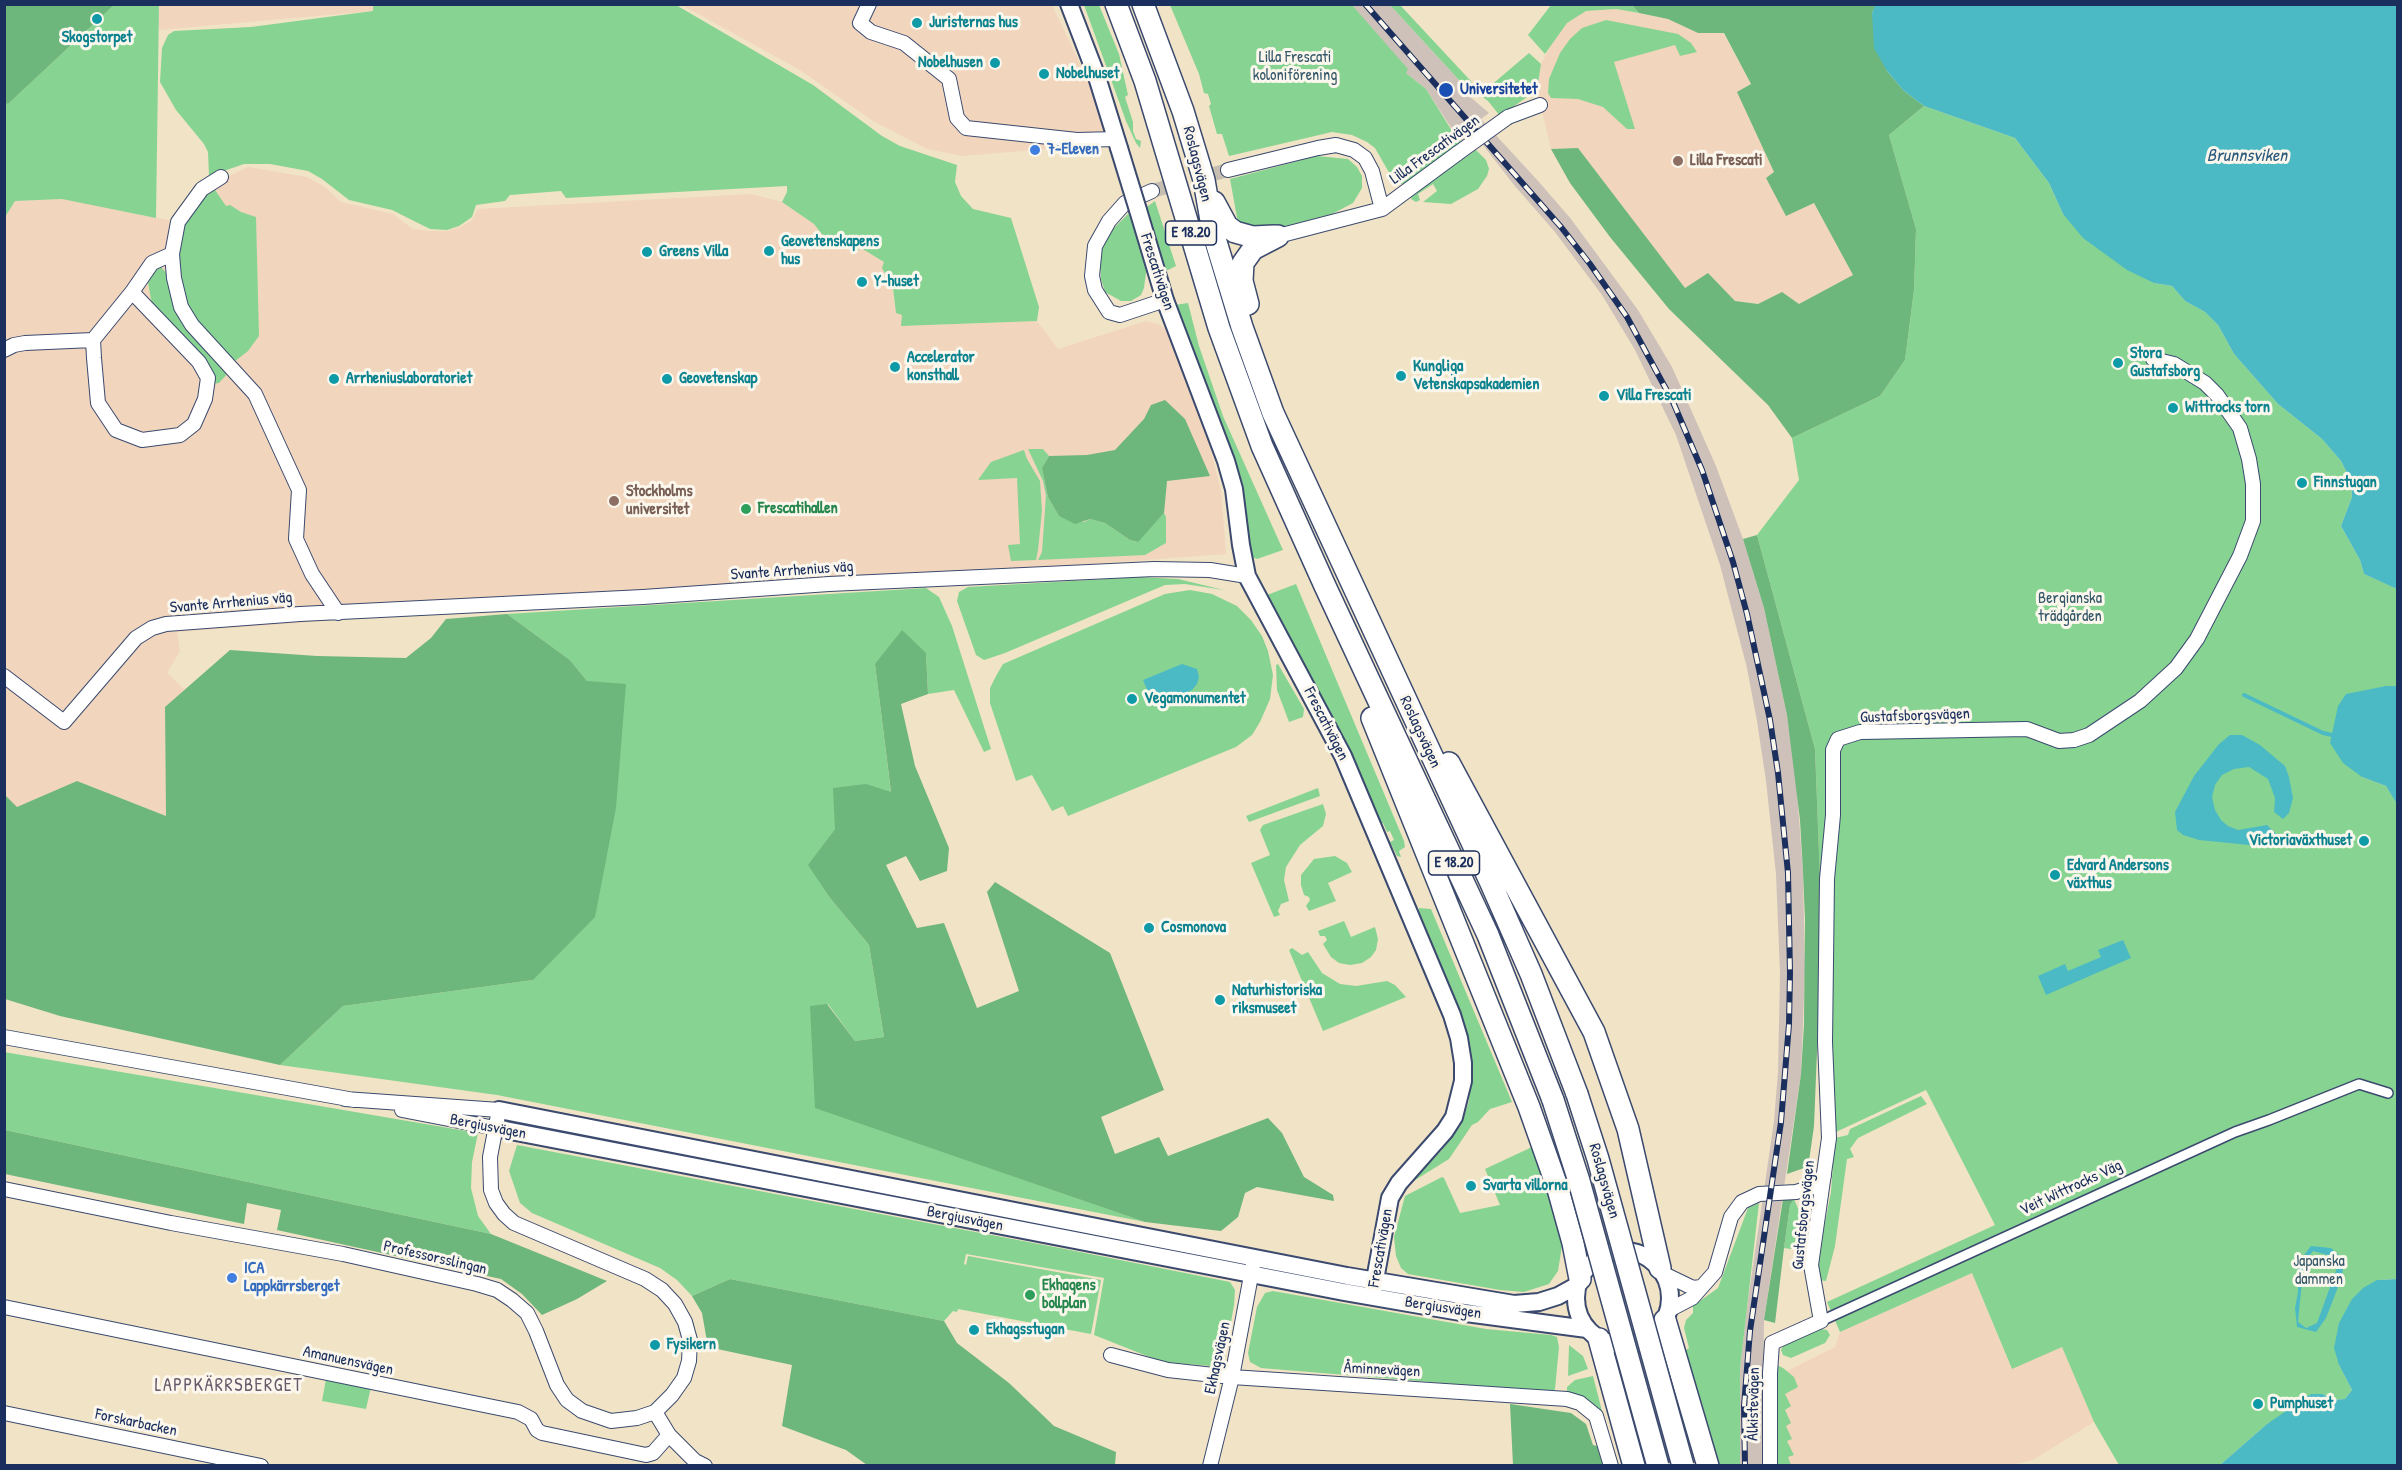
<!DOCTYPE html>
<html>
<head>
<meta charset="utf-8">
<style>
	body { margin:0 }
	#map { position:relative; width:2402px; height:1470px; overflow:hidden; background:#f1e3c6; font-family:"Patrick Hand",sans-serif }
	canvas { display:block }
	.frame { position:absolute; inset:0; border:6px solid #1b2f5e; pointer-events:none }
</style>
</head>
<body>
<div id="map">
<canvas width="2402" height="1470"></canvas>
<div class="frame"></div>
</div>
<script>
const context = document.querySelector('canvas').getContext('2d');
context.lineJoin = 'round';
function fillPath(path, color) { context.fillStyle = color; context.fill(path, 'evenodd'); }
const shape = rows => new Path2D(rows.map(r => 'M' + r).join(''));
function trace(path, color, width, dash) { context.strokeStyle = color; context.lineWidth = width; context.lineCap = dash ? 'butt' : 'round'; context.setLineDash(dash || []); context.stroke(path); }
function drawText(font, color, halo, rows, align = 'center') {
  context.font = font + ' "Patrick Hand",sans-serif'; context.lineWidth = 6; context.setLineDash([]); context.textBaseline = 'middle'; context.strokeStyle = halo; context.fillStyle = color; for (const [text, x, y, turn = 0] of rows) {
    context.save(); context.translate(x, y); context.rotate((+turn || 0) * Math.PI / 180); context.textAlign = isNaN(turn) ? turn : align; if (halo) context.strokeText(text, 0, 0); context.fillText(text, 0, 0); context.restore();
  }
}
fillPath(shape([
	[159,5,372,5,373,11,159,30],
	[682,5,1052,5,1118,143,962,156,927,149,873,121,800,70],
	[1616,9,1668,19,1698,33,1723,33,1751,84,1738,93,1774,172,1766,178,1786,215,1814,203,1853,275,1799,304,1782,292,1758,304,1735,301,1708,274,1685,288,1578,148,1551,149,1537,90,1541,64,1555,38,1567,23,1586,11],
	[248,167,307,177,325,187,341,202,393,214,413,229,430,231,447,231,460,227,471,221,478,209,751,194,782,202,814,224,828,242,856,251,861,248,884,262,882,268,893,288,896,313,902,315,902,326,1037,321,1058,349,1146,321,1158,324,1167,330,1202,416,1221,491,1226,554,177,632,180,651,167,673,185,690,165,707,166,816,77,781,16,808,4,795,4,217,15,201,63,199,178,222,202,189],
	[1972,1273,2011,1368,2062,1346,2094,1422,2033,1460,2012,1465,1779,1465,1777,1376,1835,1347,1840,1332]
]), '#f1d5bd');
fillPath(shape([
	[1352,5,1390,5,1459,80,1473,91,1469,96,1489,113,1481,119,1539,182,1571,219,1638,310,1672,367,1716,466,1743,539,1764,608,1787,715,1796,778,1803,872,1805,972,1801,1074,1764,1320,1762,1465,1740,1465,1740,1369,1747,1307,1774,1121,1778,1072,1780,973,1776,874,1766,781,1757,721,1747,668,1720,565,1676,435,1635,350,1602,295,1555,232,1514,185,1473,132,1461,141,1457,137,1426,89,1406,73]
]), '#cec1ba');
fillPath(shape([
	[114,5,159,5,156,218,62,199,15,201,5,217,4,103,8,104],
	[373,5,676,5,813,85,882,136,900,146,957,165,955,182,961,196,973,209,1011,218,1039,307,1037,321,901,326,902,315,896,313,893,288,882,268,884,262,861,248,856,251,828,242,814,224,782,202,787,192,787,186,566,198,561,191,510,195,505,201,476,205,472,217,459,226,447,230,430,229,392,210,349,200,322,179,308,171,270,164,244,164,209,176,208,152,204,144,176,110,160,82,162,48,168,35,174,31,251,27,373,11],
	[1084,5,1099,5,1119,54,1128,95,1125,97,1133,122,1133,131,1136,139,1141,141,1140,148,1136,143,1126,121],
	[1170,5,1352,5,1408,69,1406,73,1426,89,1452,131,1462,143,1408,183,1402,184,1396,182,1391,176,1375,148,1367,142,1352,135,1332,132,1229,156,1222,134,1217,134,1209,106,1211,104,1208,94,1204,93,1199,74],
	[1390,5,1400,5,1482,93,1529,53,1541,64,1537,90,1500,116,1488,101,1459,80],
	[1551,5,1632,5,1639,13,1616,9,1586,11,1567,23,1545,54,1528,35],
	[1606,20,1678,34,1691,43,1697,52,1680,56,1675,45,1614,62,1635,129,1627,129,1603,107,1578,99,1551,98,1548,93,1549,79,1560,53,1570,39,1582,28],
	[1924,106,2015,138,2049,183,2063,214,2154,283,2172,286,2185,301,2205,312,2218,325,2234,354,2278,404,2322,439,2341,461,2351,481,2352,497,2341,526,2360,560,2364,574,2398,589,2397,686,2386,686,2362,777,2386,786,2398,804,2397,1279,2377,1280,2339,1365,2352,1390,2345,1399,2332,1400,2323,1394,2267,1424,2220,1465,2119,1465,2094,1422,2062,1347,2012,1369,1972,1273,1840,1332,1827,1302,1995,1225,1926,1090,1836,1132,1831,1016,1832,893,1820,879,1815,749,1757,535,1799,480,1792,438,1880,396,1905,360,1914,290,1916,229,1889,135],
	[1476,150,1486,160,1489,169,1487,176,1478,189,1451,204,1423,202,1437,191,1433,184,1418,194,1420,200,1416,202,1411,199,1412,195],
	[1317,156,1348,159,1357,167,1362,176,1362,188,1353,203,1332,214,1266,231,1238,223,1230,179],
	[213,187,226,206,230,205,241,212,256,217,259,336,248,351,235,361,195,320,183,292,179,257,180,240,185,222,193,207],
	[1155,201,1176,266,1164,272,1144,209],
	[1130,212,1148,272,1146,273,1144,288,1141,295,1131,301,1121,301,1105,292,1101,279,1100,261,1101,250,1109,233],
	[161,267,168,275,179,314,189,332,228,373,219,383,213,384,152,304,148,283,153,271],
	[1188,303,1199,346,1223,416,1283,550,1257,559,1252,557,1239,489,1175,305],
	[1028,449,1043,449,1049,456,1042,468,1045,483,1048,497,1059,516,1084,522,1090,519,1105,523,1130,540,1137,542,1164,513,1166,517,1166,543,1145,555,1038,560,1042,552,1046,495,1043,481],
	[1024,450,1027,459,1040,481,1042,511,1038,550,1036,560,1011,561,1008,545,1020,544,1017,478,978,480,991,462],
	[1141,577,1178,579,1224,590,1185,584,1165,585,1005,653,984,660,976,655,957,601,959,592,968,587],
	[1296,584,1404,841,1405,847,1399,851,1401,857,1397,856,1390,842,1394,840,1390,831,1387,832,1383,823,1379,824,1334,720,1267,595],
	[926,588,939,597,952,626,991,749,984,752,954,690,928,694,926,653,875,664,891,793,835,829,809,865,830,898,869,945,884,1037,855,1041,828,1004,815,1107,1145,1222,497,1095,280,1065,343,1006,533,980,587,681,570,660,507,614],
	[1190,590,1212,594,1237,606,1251,620,1262,636,1268,651,1273,675,1270,699,1260,722,1252,735,1236,747,1068,816,1063,806,1052,811,1032,775,1016,781,990,703,990,688,996,676,1003,664,1165,594],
	[1278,664,1304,709,1303,717,1289,722,1277,690,1276,665],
	[1318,788,1320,796,1249,822,1246,816],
	[1323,804,1326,814,1323,826,1300,845,1286,867,1284,880,1289,901,1281,904,1278,911,1280,915,1274,917,1251,863,1270,855,1260,830,1263,825],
	[1335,856,1347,863,1352,872,1328,883,1336,901,1309,911,1306,906,1310,900,1309,897,1304,895,1301,885,1301,875,1314,859],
	[1419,908,1431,909,1512,1102,1490,1109,1478,1122,1472,1125,1449,1159,1412,1182,1441,1151,1461,1125,1469,1101,1471,1064,1459,1016,1418,914],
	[1344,921,1351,937,1375,927,1378,939,1376,950,1371,957,1362,963,1350,965,1339,963,1331,957,1323,944,1327,940,1325,936,1320,936,1318,931],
	[1292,948,1302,955,1308,952,1322,973,1340,984,1356,986,1387,981,1395,985,1406,997,1323,1031,1289,950],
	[4,1052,478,1133,472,1162,471,1188,478,1216,491,1234,5,1130],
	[1921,1096,1927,1104,1858,1138,1850,1149,1854,1157,1847,1159,1835,1246,1826,1281,1817,1280,1816,1268,1831,1192,1835,1138,1848,1135,1850,1129],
	[517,1145,1065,1249,1230,1282,1235,1290,1234,1305,1223,1367,1162,1362,1094,1335,1104,1278,966,1254,964,1264,966,1265,968,1256,1101,1280,1091,1334,958,1309,957,1312,953,1311,944,1321,730,1279,692,1296,677,1280,660,1268,532,1213,520,1203,509,1171],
	[1532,1147,1559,1228,1562,1246,1558,1271,1549,1284,1524,1292,1500,1290,1408,1274,1401,1268,1396,1256,1394,1237,1405,1196,1442,1177,1444,1178,1460,1213,1500,1205,1485,1169],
	[1794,1199,1803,1220,1800,1245,1791,1249,1784,1248,1790,1205],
	[1759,1203,1740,1369,1740,1465,1716,1465,1683,1352,1689,1348,1684,1328,1686,1320,1693,1313,1693,1306,1718,1288,1748,1208],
	[1273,1291,1486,1329,1551,1335,1557,1337,1559,1347,1555,1389,1552,1392,1261,1368,1250,1362,1248,1353,1257,1307,1265,1293],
	[1821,1329,1827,1330,1830,1335,1825,1343,1791,1358,1783,1355,1781,1350,1783,1346],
	[1569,1345,1583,1356,1588,1369,1568,1376],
	[1777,1365,1783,1368,1794,1377,1798,1387,1785,1394,1791,1406,1785,1410,1791,1423,1786,1426,1792,1439,1787,1441,1794,1455,1788,1457,1791,1465,1774,1466],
	[1593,1376,1603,1415,1590,1402,1567,1393,1567,1387,1575,1380],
	[326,1379,371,1387,366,1409,322,1401]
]), '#87d492');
fillPath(shape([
	[4,5,5,4,114,5,8,104,4,103],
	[1632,5,1876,5,1872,13,1887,71,1903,90,1924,106,1889,135,1916,229,1914,290,1905,360,1880,396,1792,438,1768,405,1669,309,1610,237,1570,183,1551,149,1578,148,1685,288,1708,273,1735,301,1758,304,1782,292,1799,304,1853,275,1814,203,1786,216,1766,178,1774,172,1737,92,1751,84,1724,33,1698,33,1668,19,1639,13],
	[1165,400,1185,419,1210,476,1167,481,1164,513,1138,542,1130,540,1105,523,1090,519,1075,524,1059,516,1048,497,1045,483,1042,468,1049,456,1087,455,1115,450,1144,419,1151,405],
	[1757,535,1815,749,1820,879,1820,977,1814,1126,1809,1161,1804,1168,1787,1174,1801,1074,1804,1024,1805,920,1803,872,1800,820,1787,715,1764,608,1743,539],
	[507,614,570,660,587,681,626,684,616,808,595,917,533,980,343,1006,280,1065,60,1016,5,999,5,795,17,807,77,781,166,816,165,707,230,650,317,656,406,658,431,638,446,619],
	[902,630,926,653,928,694,901,704,915,766,949,848,947,871,920,881,906,856,886,865,917,928,944,923,977,1008,1019,991,987,892,995,882,1110,953,1164,1090,1101,1117,1115,1154,1159,1137,1168,1156,1268,1118,1282,1133,1304,1177,1333,1195,1334,1201,1257,1187,1245,1193,1238,1217,1221,1231,1145,1222,815,1108,810,1006,827,1004,855,1041,884,1037,869,945,830,898,808,865,835,829,833,788,866,784,891,792,875,664],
	[5,1130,491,1234,607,1281,577,1299,542,1315,522,1294,501,1279,277,1230,281,1210,247,1203,244,1224,5,1174],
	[1783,1199,1794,1199,1790,1205,1784,1248,1775,1323,1764,1320],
	[730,1279,944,1321,957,1343,1009,1383,1054,1426,1116,1452,1115,1465,867,1465,846,1450,782,1426,792,1365,708,1347,702,1313,692,1296],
	[1510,1404,1571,1413,1586,1424,1593,1445,1597,1446,1603,1465,1513,1465]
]), '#6db67c');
fillPath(shape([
	[1876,4,2397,5,2397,589,2364,574,2360,560,2341,526,2352,497,2351,481,2341,461,2322,439,2278,404,2234,354,2218,325,2205,312,2185,301,2172,286,2154,283,2127,270,2083,238,2063,214,2049,183,2015,138,1924,106,1903,90,1887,71,1874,48,1872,13],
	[1182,664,1197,669,1199,677,1197,684,1192,690,1154,706,1143,680],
	[2386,686,2397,686,2397,804,2386,786,2362,777,2343,763,2330,743,2338,706,2346,694],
	[2230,735,2242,735,2260,745,2285,766,2289,777,2293,798,2289,813,2283,819,2274,812,2275,798,2268,779,2249,767,2234,769,2222,775,2215,785,2212,797,2215,810,2221,820,2228,826,2238,830,2267,825,2276,834,2276,839,2269,844,2259,846,2199,840,2183,835,2177,830,2175,812,2194,776,2219,744],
	[2123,940,2131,958,2046,995,2038,976,2065,964,2068,971,2101,957,2098,950],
	[2311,1246,2331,1248,2344,1260,2342,1277,2326,1318,2316,1332,2297,1327,2295,1308,2298,1292,2298,1263],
	[2313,1251,2331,1256,2337,1268,2317,1323,2306,1328,2298,1322,2299,1311,2304,1263],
	[2397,1279,2397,1465,2220,1465,2267,1424,2311,1394,2323,1394,2332,1400,2345,1399,2352,1390,2339,1365,2334,1348,2339,1323,2352,1299,2363,1288,2377,1280]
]), '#4cbac5');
trace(shape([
	[2244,695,2323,733,2332,735]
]), '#4cbac5', 4);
trace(shape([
	[1152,191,1228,170]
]), '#c6bfb1', 14, [14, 7]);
const pedestrian = shape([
	[1821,1321,2235,1132,2269,1120,2359,1084,2388,1093]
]);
const minor = shape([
	[869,4,860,23,871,32,904,43,949,79,957,118,966,128,1077,140,1116,139],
	[1508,117,1540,105],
	[1228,170,1318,148,1336,145,1354,150,1365,158,1372,171,1382,209],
	[221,177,202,189,178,222,172,254,174,278,181,307,192,325,255,394,299,490,296,539,312,574,338,613],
	[1152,191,1125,203,1109,221,1095,246,1092,276,1095,290,1109,312,1120,315,1165,300],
	[1278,236,1382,209,1458,153],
	[132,292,199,362,208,378,205,399,194,424,180,435,142,440,116,430,98,403,94,358,93,340,132,292,152,263,172,254],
	[4,350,14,345,25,343,93,340],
	[4,676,64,722,136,638,152,628,166,624,300,614,643,597,829,584,1154,569,1210,570,1247,576],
	[4,1037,354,1100],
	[402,1110,495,1128],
	[4,1189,171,1223,343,1254,477,1284,497,1290,512,1300,527,1313,536,1331,557,1385,567,1400,582,1411,611,1421,637,1418,655,1412,672,1395,684,1378,689,1361,690,1340,685,1322,675,1304,662,1290,645,1279,514,1223,504,1214,496,1203,491,1190,490,1157,499,1110,345,1099],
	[1664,1274,1693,1288,1701,1287],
	[4,1307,518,1412,531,1419,537,1430,542,1433,646,1455,653,1453,669,1435],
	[1669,1310,1692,1298,1715,1272,1731,1217,1742,1202,1759,1194,1796,1192,1813,1187,1824,1176],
	[1111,1355,1168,1370,1232,1377,1567,1399,1580,1403,1596,1416,1611,1466],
	[655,1412,669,1435,695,1461,705,1466],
	[4,1413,261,1466],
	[1210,1466,1232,1377,1253,1265],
	[1770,1466,1770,1373,1772,1343,1821,1321,1811,1265,1829,1138,1825,1042,1827,879,1833,815,1833,750,1838,739,1860,732,2027,729,2059,741,2074,740,2089,735,2140,701,2176,668,2197,639,2240,556,2253,521,2253,484,2249,459,2240,428,2217,395,2205,383,2174,364,2153,359]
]);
const tertiary = shape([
	[1069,4,1097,77,1119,148],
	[1138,210,1165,300,1226,461,1234,489,1241,545,1247,576,1343,756,1452,1015,1459,1038,1463,1063,1463,1081,1454,1117,1445,1131,1399,1183,1390,1198,1372,1296],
	[499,1110,1347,1276,1514,1304,1539,1302,1558,1296,1578,1285],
	[495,1128,1344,1292,1466,1313,1587,1329],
	'1576 1298a47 47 0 1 1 94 0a47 47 0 1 1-94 0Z'
]);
const primary = shape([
	[1116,4,1145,81,1219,328,1262,446,1325,586,1488,935,1553,1100],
	[1143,4,1183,111,1204,180,1213,232,1242,327,1273,413,1490,881,1531,974,1577,1094],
	[1214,202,1227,226,1235,232,1253,237,1274,236],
	[1248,304,1242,281,1243,263,1253,249,1278,236],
	[1372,718,1529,1107,1558,1189,1573,1243,1580,1279],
	[1449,763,1594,1032,1628,1129,1660,1268],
	[1665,1320,1708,1466],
	[1599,1339,1634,1466]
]);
trace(pedestrian, '#3b4a6e', 12);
trace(minor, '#3b4a6e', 16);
trace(tertiary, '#3b4a6e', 20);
trace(primary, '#3b4a6e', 24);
trace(pedestrian, '#fff', 9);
trace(minor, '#fff', 14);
trace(tertiary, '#fff', 16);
trace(primary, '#fff', 21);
const rail = shape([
	[1365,4,1561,227,1590,264,1627,317,1673,402,1702,470,1733,562,1747,614,1770,720,1778,773,1788,873,1790,973,1789,1024,1781,1122,1750,1331,1744,1406,1745,1466]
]);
trace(rail, '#1b2f5e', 6);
trace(rail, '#fbf7ec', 4, [11]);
const minorBridge = shape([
	[1458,153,1508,117]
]);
const tertiaryBridge = shape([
	[1119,148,1138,210]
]);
const primaryBridge = shape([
	[1577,1094,1598,1159,1683,1466],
	[1553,1100,1579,1181,1658,1466]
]);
trace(minorBridge, '#3b4a6e', 16, []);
trace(tertiaryBridge, '#3b4a6e', 20, []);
trace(primaryBridge, '#3b4a6e', 24, []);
trace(minorBridge, '#fff', 14);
trace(tertiaryBridge, '#fff', 16);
trace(primaryBridge, '#fff', 21);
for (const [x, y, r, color] of [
	[97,19,6,"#0f9aa8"],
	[917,23,6,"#0f9aa8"],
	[995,63,6,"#0f9aa8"],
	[1044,74,6,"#0f9aa8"],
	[1446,90,8,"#1a4fb4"],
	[1035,150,6,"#3f7fe0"],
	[1678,161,6,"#8d6e63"],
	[769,251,6,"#0f9aa8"],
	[647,252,6,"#0f9aa8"],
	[862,282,6,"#0f9aa8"],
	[2118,363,6,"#0f9aa8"],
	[895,367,6,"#0f9aa8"],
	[1401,376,6,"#0f9aa8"],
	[334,379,6,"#0f9aa8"],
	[667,379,6,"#0f9aa8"],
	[1604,396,6,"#0f9aa8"],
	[2173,408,6,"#0f9aa8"],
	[2302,483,6,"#0f9aa8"],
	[614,501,6,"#8d6e63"],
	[746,509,6,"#2e9e5b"],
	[1132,699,6,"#0f9aa8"],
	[2364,841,6,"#0f9aa8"],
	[2055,875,6,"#0f9aa8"],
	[1149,928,6,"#0f9aa8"],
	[1220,1000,6,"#0f9aa8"],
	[1471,1186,6,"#0f9aa8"],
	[232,1278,6,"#3f7fe0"],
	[1030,1295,6,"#2e9e5b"],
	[974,1330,6,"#0f9aa8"],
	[655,1345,6,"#0f9aa8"],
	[2258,1404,6,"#0f9aa8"]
]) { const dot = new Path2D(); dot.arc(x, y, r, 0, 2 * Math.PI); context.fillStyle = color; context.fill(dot); trace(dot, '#fbf7ec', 2); }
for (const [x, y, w] of [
	[1191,233,51],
	[1454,863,51]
]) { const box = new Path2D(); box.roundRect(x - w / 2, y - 12, w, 24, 4.5); context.fillStyle = '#fbf7ec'; context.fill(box); trace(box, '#1b2f5e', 1.5); }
drawText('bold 15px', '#1b2f5e', null, [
	["E 18.20",1191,233],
	["E 18.20",1454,863]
]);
drawText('bold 16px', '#0d838f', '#fbf7ec', [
	["Juristernas hus",929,23],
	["Skogstorpet",97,38,"center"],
	["Nobelhusen",983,63,"right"],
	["Nobelhuset",1056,74],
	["Geovetenskapens",781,242],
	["hus",781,260],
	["Greens Villa",659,252],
	["Y-huset",874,282],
	["Stora",2130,354],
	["Gustafsborg",2130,372],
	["Accelerator",907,358],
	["konsthall",907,376],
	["Kungliga",1413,367],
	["Vetenskapsakademien",1413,385],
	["Arrheniuslaboratoriet",346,379],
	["Geovetenskap",679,379],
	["Villa Frescati",1616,396],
	["Wittrocks torn",2185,408],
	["Finnstugan",2314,483],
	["Vegamonumentet",1144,699],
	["Victoriaväxthuset",2352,841,"right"],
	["Edvard Andersons",2067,866],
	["växthus",2067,884],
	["Cosmonova",1161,928],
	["Naturhistoriska",1232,991],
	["riksmuseet",1232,1009],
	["Svarta villorna",1483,1186],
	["Ekhagsstugan",986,1330],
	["Fysikern",667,1345],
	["Pumphuset",2270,1404]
], 'left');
drawText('16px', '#36586b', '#fbf7ec', [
	["Lilla Frescati",1295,58],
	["koloniförening",1295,76],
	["Bergianska",2070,599],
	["trädgården",2070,617],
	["Japanska",2319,1262],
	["dammen",2319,1280]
]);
drawText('bold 16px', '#164399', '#fbf7ec', [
	["Universitetet",1460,90]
], 'left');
drawText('bold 16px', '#366cbe', '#fbf7ec', [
	["7-Eleven",1047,150],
	["ICA",244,1269],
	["Lappkärrsberget",244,1287]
], 'left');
drawText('16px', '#1b2f5e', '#fbf7ec', [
	["Lilla Frescativägen",1435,150,-36],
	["Roslagsvägen",1197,164,76],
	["Frescativägen",1157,272,72],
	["Svante Arrhenius väg",792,571,-4],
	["Svante Arrhenius väg",231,603,-5],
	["Gustafsborgsvägen",1915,716,-2],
	["Frescativägen",1326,724,63],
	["Roslagsvägen",1420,732,65],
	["Bergiusvägen",488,1127,11],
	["Roslagsvägen",1604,1181,74],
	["Veit Wittrocks Väg",2071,1188,-25],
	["Gustafsborgsvägen",1804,1215,-84],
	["Bergiusvägen",965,1219,11],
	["Frescativägen",1381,1248,-80],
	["Professorsslingan",435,1258,13],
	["Bergiusvägen",1443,1308,9],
	["Ekhagsvägen",1218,1358,-78],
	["Amanuensvägen",348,1361,12],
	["Åminnevägen",1382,1370,3],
	["Ålkistevägen",1754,1404,-89],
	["Forskarbacken",136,1423,12]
]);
drawText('bold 16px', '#785e54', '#fbf7ec', [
	["Lilla Frescati",1690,161],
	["Stockholms",626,492],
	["universitet",626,510]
], 'left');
drawText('bold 16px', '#27864d', '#fbf7ec', [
	["Frescatihallen",758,509],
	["Ekhagens",1042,1286],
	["bollplan",1042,1304]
], 'left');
drawText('italic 18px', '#2a597d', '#fbf7ec', [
	["Brunnsviken",2247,156]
]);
context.letterSpacing = '1.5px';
drawText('18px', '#675a6c', '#fbf7ec', [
	["LAPPKÄRRSBERGET",229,1386]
]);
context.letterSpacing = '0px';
</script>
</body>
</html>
